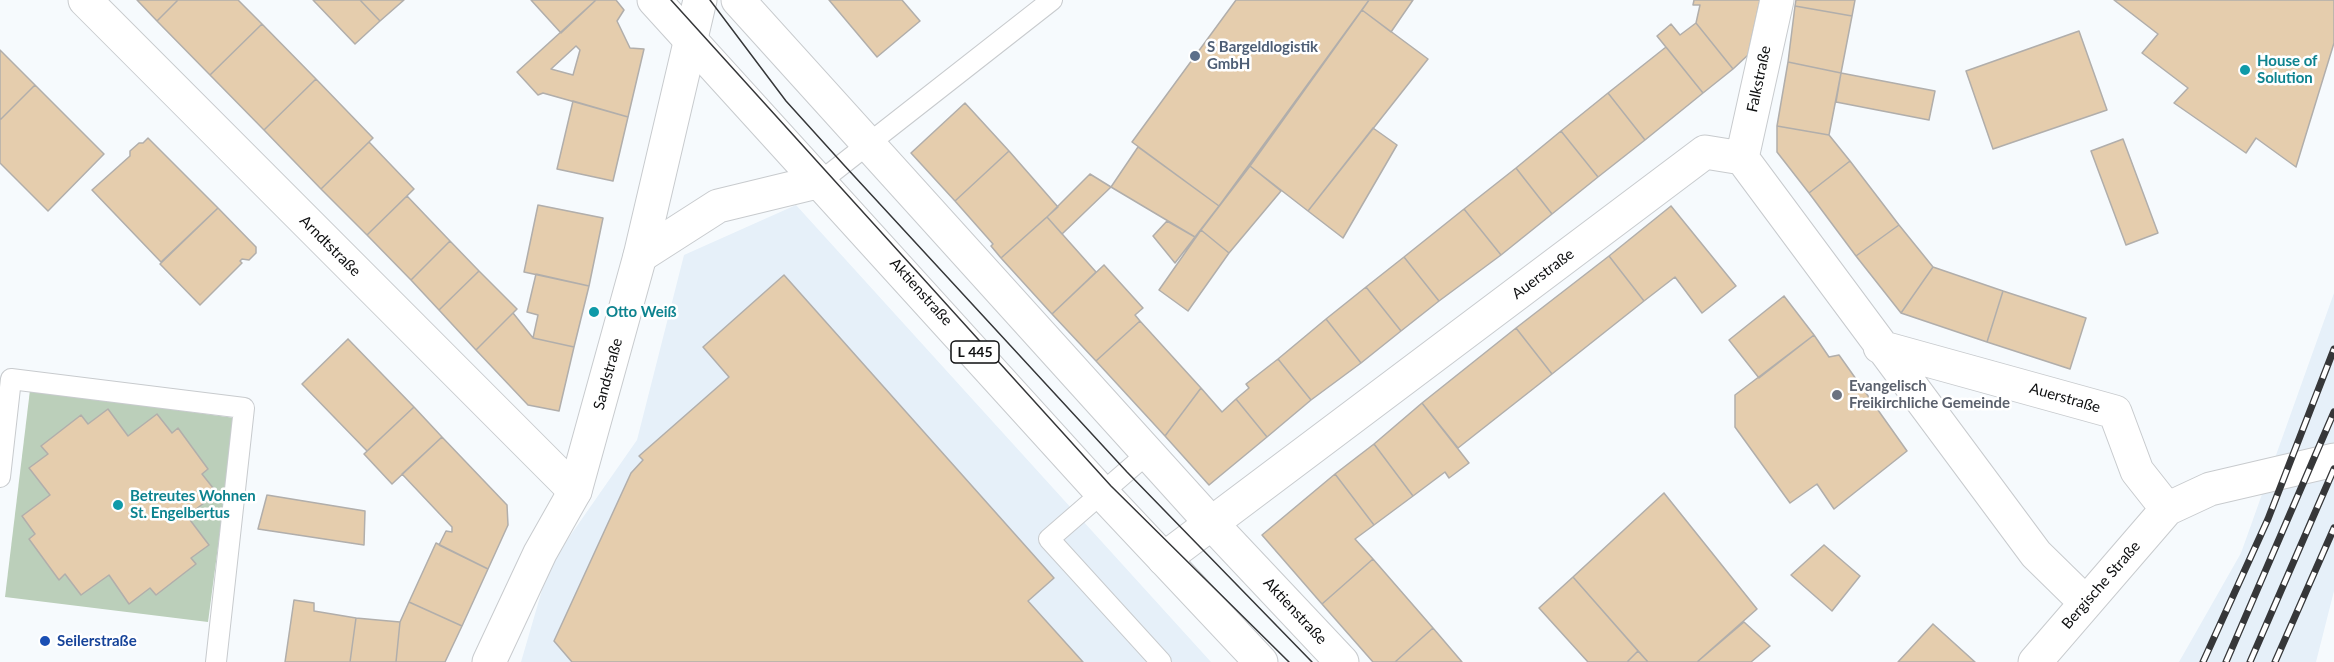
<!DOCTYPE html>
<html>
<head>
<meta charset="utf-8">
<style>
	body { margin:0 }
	canvas { display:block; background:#f6fafd }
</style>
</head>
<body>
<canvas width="2334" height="662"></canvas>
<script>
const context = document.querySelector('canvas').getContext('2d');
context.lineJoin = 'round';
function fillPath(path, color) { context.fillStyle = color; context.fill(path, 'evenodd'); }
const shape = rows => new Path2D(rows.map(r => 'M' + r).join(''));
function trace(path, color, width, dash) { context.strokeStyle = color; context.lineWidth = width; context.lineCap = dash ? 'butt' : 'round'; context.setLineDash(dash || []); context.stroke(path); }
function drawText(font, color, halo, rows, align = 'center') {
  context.font = font + ' Lato,sans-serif'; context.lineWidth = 5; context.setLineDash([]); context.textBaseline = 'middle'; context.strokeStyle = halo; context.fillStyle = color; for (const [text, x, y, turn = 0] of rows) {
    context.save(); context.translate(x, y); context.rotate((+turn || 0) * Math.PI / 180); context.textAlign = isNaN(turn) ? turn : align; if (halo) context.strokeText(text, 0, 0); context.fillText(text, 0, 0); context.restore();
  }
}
fillPath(shape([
	[796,205,1211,662,521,662,549,566,637,440,684,255],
	[2334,293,2334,591,2316,662,2179,662,2241,553]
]), '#e6f0f9');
fillPath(shape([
	[30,390,235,418,208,622,5,597]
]), '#bbcfba');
const building = shape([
	[137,0,178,0,157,21,137,0],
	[178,0,238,0,262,24,210,75,157,21,178,0],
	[313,0,360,0,380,21,355,44,313,0],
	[360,0,404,0,380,21,360,0],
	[531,0,596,0,561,33,531,0],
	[596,0,616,0,624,10,617,21,630,48,644,49,628,117,543,93,538,95,517,72,596,0],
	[576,46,580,50,573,75,551,69,576,46],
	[829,0,902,0,920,21,877,57,829,0],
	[1236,0,1369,0,1219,206,1132,142,1236,0],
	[1369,0,1413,0,1391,32,1362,10,1369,0],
	[1694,0,1760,0,1748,55,1733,69,1696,23,1700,5,1693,5,1694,0],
	[1796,0,1855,0,1852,16,1795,6,1796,0],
	[2114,0,2334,0,2334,43,2296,167,2256,138,2246,153,2174,103,2188,88,2142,53,2158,34,2114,0],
	[1795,6,1852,16,1841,73,1788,62,1795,6],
	[1362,10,1428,59,1308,211,1250,166,1362,10],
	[1696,23,1733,69,1703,93,1657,36,1671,24,1680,35,1696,23],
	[262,24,316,79,264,130,210,75,262,24],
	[2079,31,2107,110,1993,149,1966,71,2079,31],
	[1666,47,1703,93,1645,140,1608,93,1666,47],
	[0,50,35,85,0,120,0,50],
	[1788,62,1841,73,1829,135,1777,126,1788,62],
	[1841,73,1935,91,1929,120,1836,102,1841,73],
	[316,79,373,138,321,189,264,130,316,79],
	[35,85,104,154,48,211,0,163,0,120,35,85],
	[1608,93,1645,140,1598,177,1561,131,1608,93],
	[573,101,628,117,613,181,557,169,573,101],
	[965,103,1009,151,955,201,911,153,965,103],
	[1777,126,1829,135,1850,161,1809,193,1777,152,1777,126],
	[1373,128,1397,145,1343,238,1308,211,1373,128],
	[1561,131,1598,177,1552,214,1516,168,1561,131],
	[148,138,218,208,161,262,92,190,130,156,130,151,139,143,143,143,148,138],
	[2123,139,2158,233,2126,245,2091,151,2123,139],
	[369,142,414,189,367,235,321,189,369,142],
	[1138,147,1219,206,1195,237,1111,187,1138,147],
	[1009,151,1058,207,1001,258,991,246,993,244,955,201,1009,151],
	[1850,161,1899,225,1856,256,1809,193,1850,161],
	[1250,166,1281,191,1229,253,1201,230,1250,166],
	[1516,168,1552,214,1501,255,1464,209,1516,168],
	[1090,174,1111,187,1062,234,1047,217,1090,174],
	[407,196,450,241,411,280,367,235,407,196],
	[538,205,603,218,589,286,524,272,538,205],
	[1671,206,1736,286,1702,313,1675,277,1644,301,1609,256,1671,206],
	[218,208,256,247,256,253,249,260,242,259,240,261,242,263,200,305,160,264,218,208],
	[1464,209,1501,255,1439,301,1404,257,1464,209],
	[1047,217,1096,272,1052,314,1001,258,1047,217],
	[1167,221,1195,237,1175,263,1153,236,1167,221],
	[1899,225,1933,267,1901,313,1856,256,1899,225],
	[1201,230,1229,253,1188,311,1159,290,1201,230],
	[450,241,479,271,439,310,411,280,450,241],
	[1609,256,1644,301,1552,374,1516,328,1609,256],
	[1404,257,1439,301,1401,331,1366,287,1404,257],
	[1104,265,1143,308,1135,315,1140,321,1096,361,1052,314,1104,265],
	[1933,267,2003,291,1987,342,1901,313,1933,267],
	[479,271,517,309,476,350,439,310,479,271],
	[536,274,589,286,574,347,533,338,538,315,527,312,536,274],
	[784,275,1054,578,1028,601,1083,662,572,662,554,641,631,473,643,460,639,456,729,377,703,347,784,275],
	[1366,287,1401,331,1361,363,1326,319,1366,287],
	[2003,291,2086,318,2070,369,1987,342,2003,291],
	[1784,296,1814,335,1759,378,1729,340,1784,296],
	[513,313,533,338,574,347,559,411,528,405,476,350,513,313],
	[1326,319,1361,363,1311,400,1278,359,1326,319],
	[1140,321,1201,388,1165,436,1096,361,1140,321],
	[1516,328,1552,374,1458,448,1422,403,1516,328],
	[1814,335,1829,357,1839,355,1907,451,1834,509,1817,484,1790,503,1735,427,1735,395,1814,335],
	[348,339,414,407,367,451,302,384,348,339],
	[1278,359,1311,400,1267,437,1236,399,1249,388,1246,384,1278,359],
	[1201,388,1222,412,1236,399,1267,437,1209,485,1165,436,1201,388],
	[1422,403,1469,463,1449,478,1445,472,1413,496,1374,444,1422,403],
	[414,407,442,437,392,484,364,454,414,407],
	[108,409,128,436,157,414,172,433,178,428,208,469,202,474,217,493,187,516,209,545,191,558,196,564,156,595,150,588,129,604,109,575,81,595,65,574,59,580,29,539,35,534,22,516,50,495,29,468,48,454,41,446,81,415,88,424,108,409],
	[442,437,507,505,508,525,488,569,439,545,446,531,452,532,452,527,402,474,442,437],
	[1374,444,1413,496,1374,525,1335,474,1374,444],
	[1335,474,1374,525,1355,539,1373,559,1322,604,1262,535,1335,474],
	[1664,493,1757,609,1697,662,1648,662,1573,577,1664,493],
	[267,495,365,511,364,545,258,529,267,495],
	[436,543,488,569,462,626,409,602,436,543],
	[1824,545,1860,576,1832,611,1791,575,1824,545],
	[1373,559,1433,628,1395,662,1373,662,1322,604,1373,559],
	[1573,577,1638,651,1627,662,1588,662,1539,608,1573,577],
	[294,600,314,603,314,611,356,618,350,662,285,662,294,600],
	[409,602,462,626,445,662,396,662,400,622,409,602],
	[356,618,400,622,396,662,350,662,356,618],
	[1744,622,1770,646,1751,662,1697,662,1744,622],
	[1933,624,1975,662,1898,662,1933,624],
	[1433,628,1462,662,1395,662,1433,628],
	[1638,651,1648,662,1627,662,1638,651]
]);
fillPath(building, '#e5cdad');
trace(building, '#b1aeab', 1.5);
const lane = shape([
	[821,181,1052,0],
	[1148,453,1049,539,1161,662],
	[0,477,11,379,244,408,216,662]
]);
const street = shape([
	[85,0,575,491],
	[1742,158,1777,0],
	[1880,347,2115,412,2137,471,2167,509],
	[1164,559,1705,152,1742,158,2036,554,2086,603],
	[2035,662,2167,509,2210,489,2334,460]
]);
const secondary = shape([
	[489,662,540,553,575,491,640,256,700,0]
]);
const primary = shape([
	[654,0,1102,493,1261,662],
	[738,0,1212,524,1342,662],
	[640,256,718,206,821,181]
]);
trace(lane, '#c8cbce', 22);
trace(street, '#c8cbce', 35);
trace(secondary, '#c8cbce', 35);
trace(primary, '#c8cbce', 35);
trace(lane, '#fff', 20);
trace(street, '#fff', 33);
trace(secondary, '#fff', 33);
trace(primary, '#fff', 33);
trace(shape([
	[671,0,1111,486,1289,662],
	[710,0,786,101,843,164,1127,472,1312,662]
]), '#363739', 1.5);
const rail = shape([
	[2203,662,2268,519,2334,349],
	[2226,662,2334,412],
	[2250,662,2334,469],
	[2275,662,2334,528]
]);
trace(rail, '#363739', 7);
trace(rail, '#fff', 4.5, [14]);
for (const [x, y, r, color] of [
	[1195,56,6,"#5c6f8a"],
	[2245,70,6,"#0f9aa8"],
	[594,312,6,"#0f9aa8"],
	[1837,395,6,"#6b7280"],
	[118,505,6,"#0f9aa8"],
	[45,641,6,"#1a4fb4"]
]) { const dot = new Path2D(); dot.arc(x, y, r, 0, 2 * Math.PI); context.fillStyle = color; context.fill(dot); trace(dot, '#fff', 2); }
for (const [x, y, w] of [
	[975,352,48]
]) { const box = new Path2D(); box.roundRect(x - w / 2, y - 11, w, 22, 4.5); context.fillStyle = '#fff'; context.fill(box); trace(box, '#0e0f10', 1.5); }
drawText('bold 14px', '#0e0f10', null, [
	["L 445",975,352]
]);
drawText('bold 15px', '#4e5e75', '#fff', [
	["S Bargeldlogistik",1207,47],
	["GmbH",1207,64]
], 'left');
drawText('bold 15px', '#0d838f', '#fff', [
	["House of",2257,61],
	["Solution",2257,78],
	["Otto Weiß",606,312],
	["Betreutes Wohnen",130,496],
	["St. Engelbertus",130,513]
], 'left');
drawText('15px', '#0e0f10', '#fff', [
	["Falkstraße",1759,79,-78],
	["Arndtstraße",330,246,45],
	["Auerstraße",1543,274,-37],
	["Aktienstraße",921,292,48],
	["Sandstraße",608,374,-75],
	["Auerstraße",2065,398,16],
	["Bergische Straße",2101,585,-49],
	["Aktienstraße",1295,611,47]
]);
drawText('bold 15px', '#5b616d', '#fff', [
	["Evangelisch",1849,386],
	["Freikirchliche Gemeinde",1849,403]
], 'left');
drawText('bold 15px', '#164399', '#fff', [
	["Seilerstraße",57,641]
], 'left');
</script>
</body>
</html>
